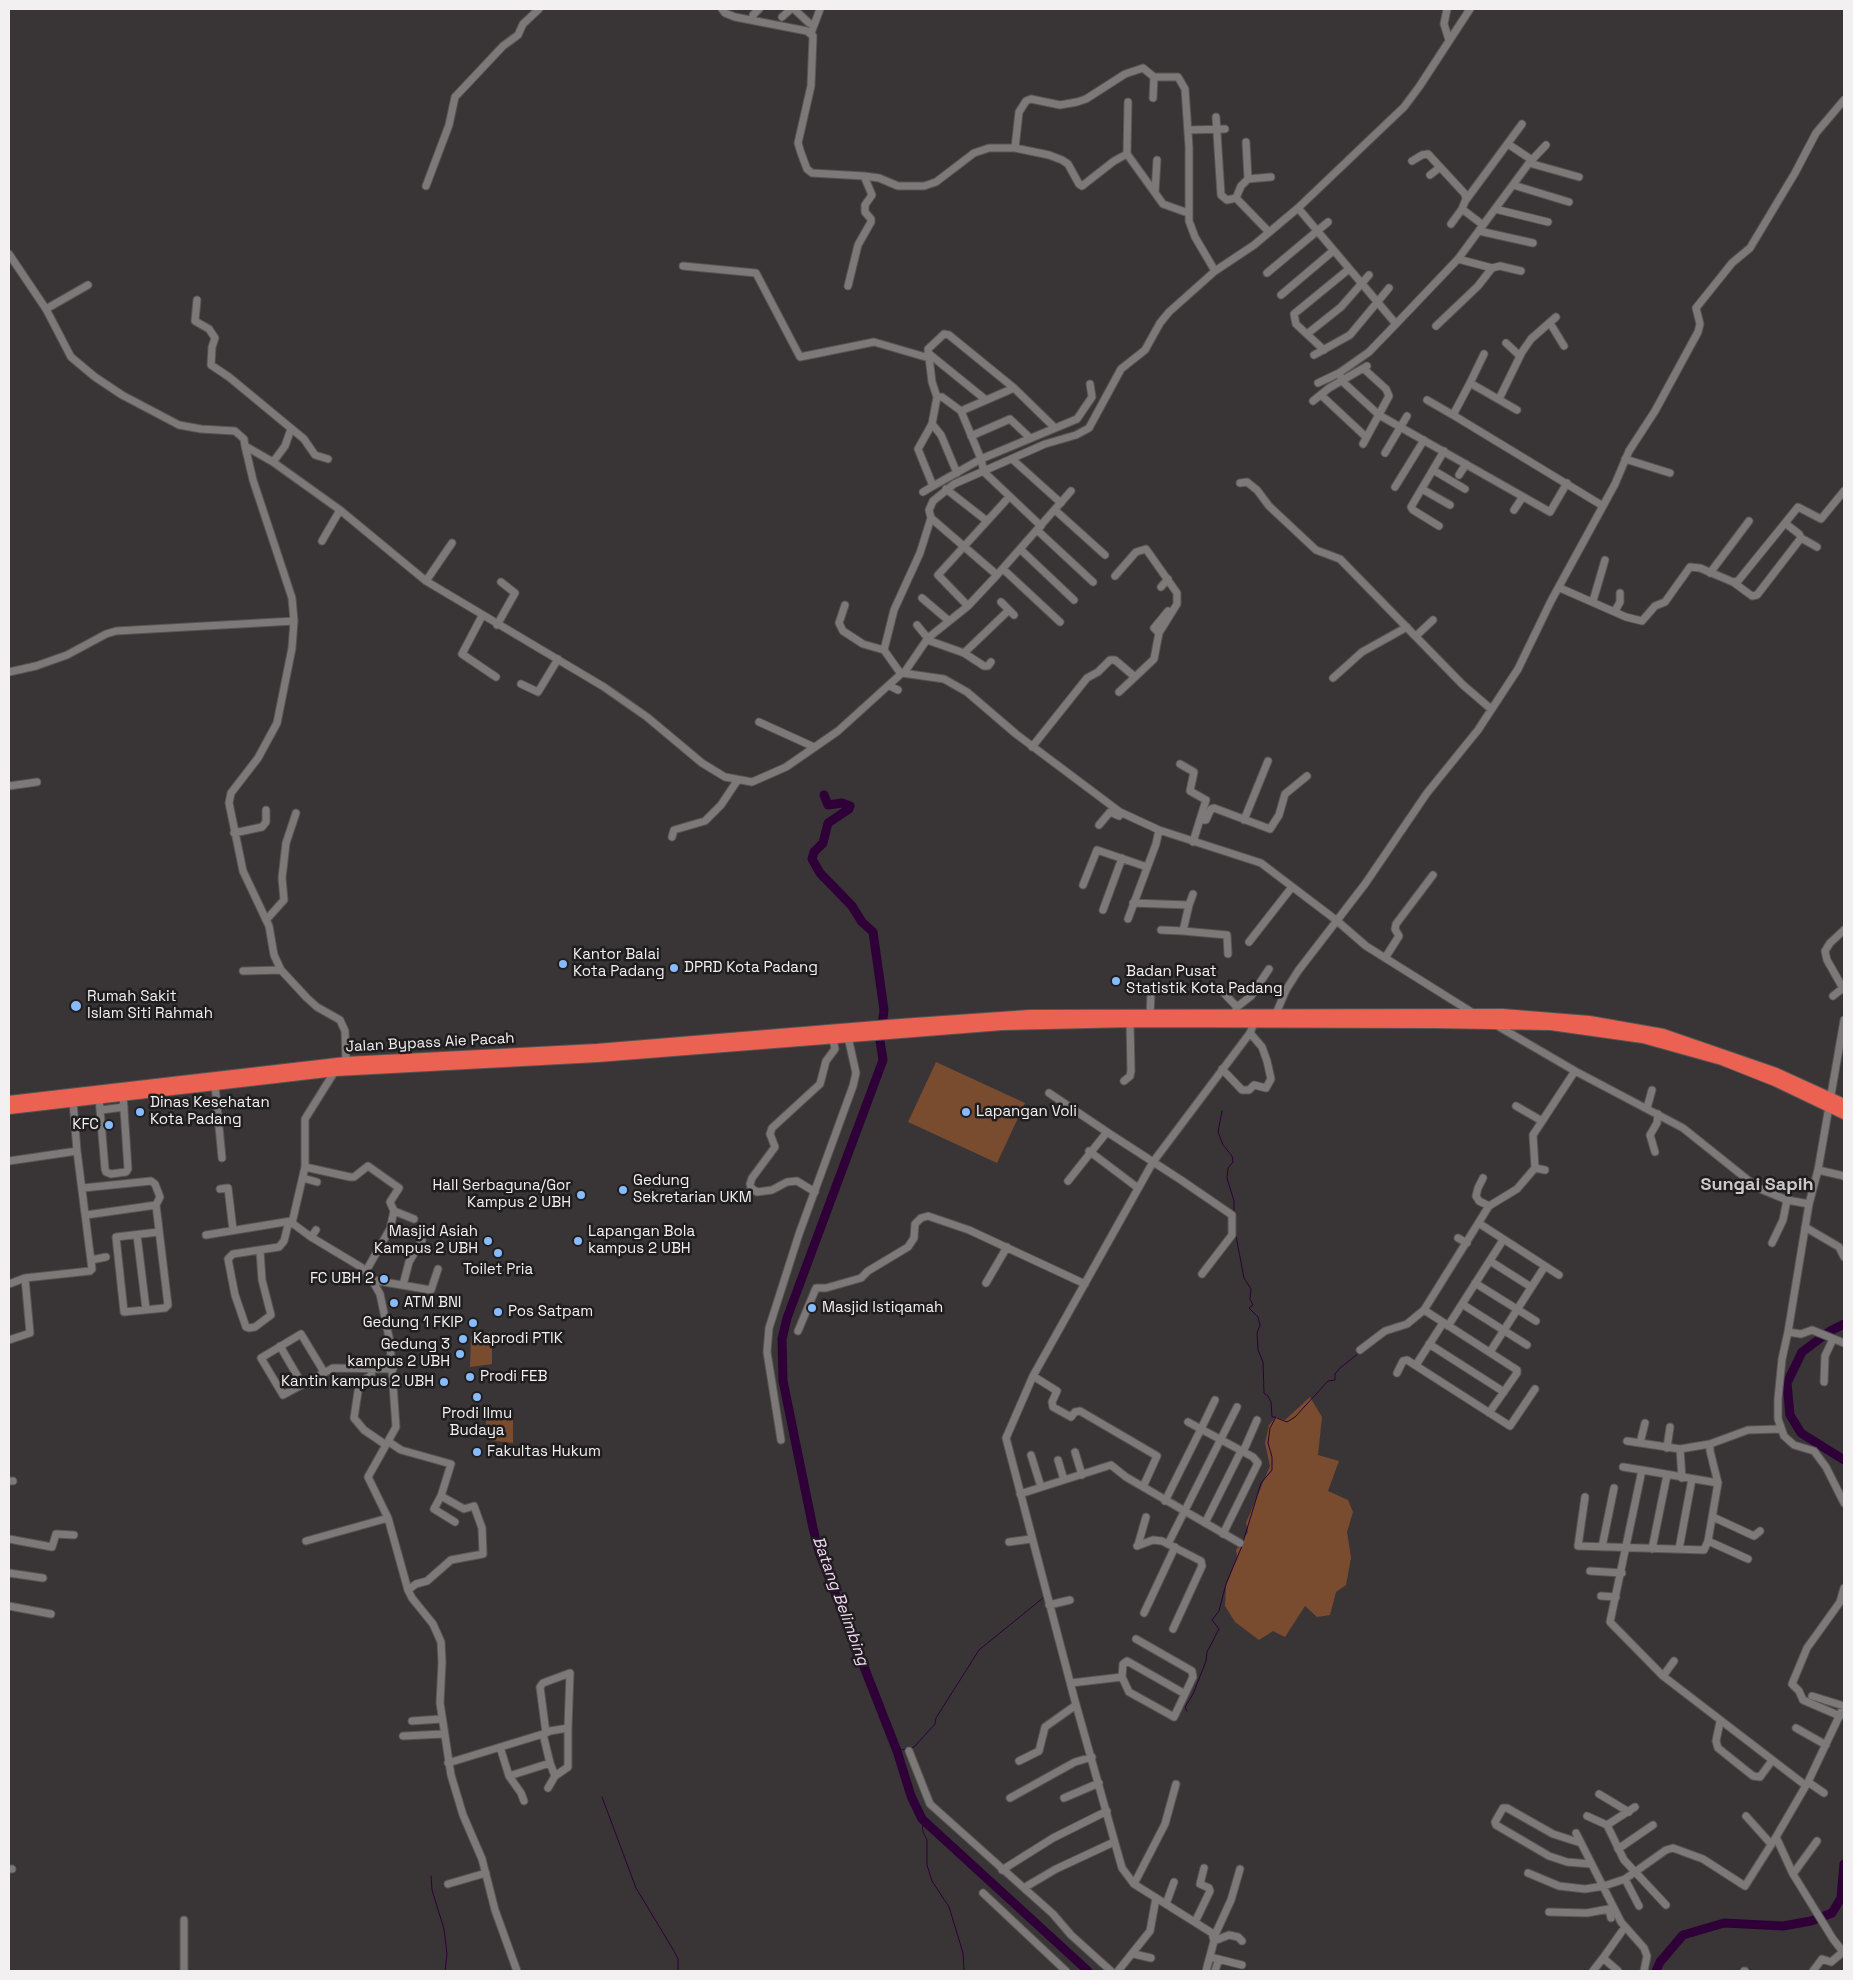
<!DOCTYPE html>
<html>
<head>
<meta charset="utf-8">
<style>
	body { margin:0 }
	#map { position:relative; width:1853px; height:1980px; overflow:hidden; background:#393536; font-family:"Space Grotesk",sans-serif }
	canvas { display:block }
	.frame { position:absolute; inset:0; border:10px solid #f2f0f0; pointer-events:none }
</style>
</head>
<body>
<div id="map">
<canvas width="1853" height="1980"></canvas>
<div class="frame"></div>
</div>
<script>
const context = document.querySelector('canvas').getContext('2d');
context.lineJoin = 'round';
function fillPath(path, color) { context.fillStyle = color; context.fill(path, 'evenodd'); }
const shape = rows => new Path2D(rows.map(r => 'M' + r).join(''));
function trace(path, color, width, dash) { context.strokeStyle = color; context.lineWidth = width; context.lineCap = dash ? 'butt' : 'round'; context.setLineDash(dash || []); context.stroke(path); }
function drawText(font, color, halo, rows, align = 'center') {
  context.font = font + ' "Space Grotesk",sans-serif'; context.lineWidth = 5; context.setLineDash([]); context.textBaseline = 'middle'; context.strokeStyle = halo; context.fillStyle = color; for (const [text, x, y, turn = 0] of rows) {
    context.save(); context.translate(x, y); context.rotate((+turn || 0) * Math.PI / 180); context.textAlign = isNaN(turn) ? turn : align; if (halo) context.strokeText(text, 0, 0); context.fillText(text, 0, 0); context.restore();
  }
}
fillPath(shape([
	[936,1062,1025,1103,997,1163,908,1122],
	[492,1332,492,1364,470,1367,471,1336],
	[1310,1397,1322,1417,1318,1455,1339,1461,1328,1491,1348,1500,1353,1512,1347,1532,1351,1558,1346,1585,1336,1592,1330,1615,1317,1617,1305,1606,1285,1637,1273,1631,1259,1640,1235,1622,1225,1606,1226,1586,1237,1557,1236,1550,1248,1532,1246,1523,1270,1466,1265,1443,1269,1425,1276,1417,1285,1420],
	[513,1418,513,1443,487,1440,486,1420]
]), '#794c30');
trace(shape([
	[1222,1111,1218,1132,1223,1145,1232,1156,1233,1162,1228,1168,1227,1178,1234,1201,1234,1212],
	[1236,1236,1244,1278,1251,1289,1250,1299,1253,1305,1249,1308,1258,1317,1260,1325,1257,1333,1258,1350,1263,1362,1264,1393,1268,1396,1271,1402,1272,1417,1276,1417,1270,1428,1268,1443,1272,1457,1272,1470,1261,1483,1243,1542],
	[1277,1418,1287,1422,1295,1417,1328,1381,1335,1380,1335,1374,1340,1368,1360,1352],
	[1187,1711,1185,1707,1193,1694,1206,1661,1207,1652,1219,1629,1212,1620,1219,1611,1226,1584,1242,1546],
	[910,1748,914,1747,935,1724,936,1718,979,1650,1043,1598],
	[897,1751,906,1749],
	[602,1797,636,1888,674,1951,678,1959,678,1971],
	[922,1819,923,1832,927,1840,927,1865,932,1881,949,1907,963,1953,964,1971],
	[431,1876,432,1890,444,1929,447,1954,445,1971]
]), '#2f0038', 1);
trace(shape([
	[824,795,828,805,842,803,850,806,849,809,828,823,823,843,814,852,812,859,820,873,852,906,862,922,873,932,884,1010,880,1041,883,1060,787,1318,782,1339,783,1381,813,1528,819,1552,897,1751,911,1796,922,1819,1088,1971],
	[1844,1324,1830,1331,1802,1352,1787,1383,1790,1415,1801,1433,1844,1460],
	[1656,1971,1660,1962,1683,1935,1724,1923,1783,1926,1811,1921,1832,1913,1841,1898,1844,1864]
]), '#2f0038', 9);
const minor = shape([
	[722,9,725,13,735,17,807,31,813,36,811,86,798,143,801,153,807,169,812,173,864,176,872,195,865,205,865,212,871,219,871,222,858,245,848,286],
	[794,9,809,23],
	[1447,9,1444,24,1449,40],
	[782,17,791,9],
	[753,20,753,15,759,9],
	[811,33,820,9],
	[1153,98,1154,77],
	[1216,117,1221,195,1227,200,1236,198,1269,232],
	[1188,130,1225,129],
	[1246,142,1248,179],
	[1508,144,1532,160],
	[1015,148,1019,112,1026,101,1031,99,1060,105,1077,102,1086,99,1125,74,1143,68,1154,77,1178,77,1185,89,1189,147,1189,221,1195,237,1215,271],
	[1127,154,1128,102],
	[1412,161,1422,155,1428,154,1465,194,1466,199,1462,209],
	[1529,163,1579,177],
	[1430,175,1439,168],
	[864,176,879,178,898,186,924,186,936,182,974,153,989,148,1015,148,1049,155,1062,160,1068,164,1079,184,1082,186,1114,161,1127,154,1163,204,1188,213],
	[1513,185,1569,202],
	[426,186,449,125,455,97,503,46,518,35,523,24,539,9],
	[1155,192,1157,160],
	[1236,198,1241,186,1248,179,1271,177],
	[1466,200,1522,124],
	[1298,208,1396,324,1458,259,1529,163,1546,145],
	[1495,209,1548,222],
	[1451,224,1462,209,1483,225],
	[1479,231,1533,243],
	[9,254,46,309,71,357,95,377,122,395,179,425,201,429,235,431,244,439,245,446,273,462,340,510,426,581,604,687,647,717,702,763,725,777,752,782,786,767,838,731,902,673,944,679,967,692,1016,734,1120,812,1159,830,1261,863,1336,920,1366,946,1473,1013],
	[1458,259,1492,268,1500,266,1521,271],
	[683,266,756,273,800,357,874,342,929,358],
	[1267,273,1328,222],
	[1281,295,1333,251],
	[197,300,195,321,209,329,215,338,212,347,211,365,229,377,304,439,315,455,328,459],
	[46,309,88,285],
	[1550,323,1564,346],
	[1436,326,1478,286,1492,268],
	[1307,334,1341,307,1369,275],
	[1506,343,1520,356],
	[1324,350,1296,324,1294,314,1349,269],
	[928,353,986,400],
	[1314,355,1350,335,1389,288],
	[1339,373,1343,382,1379,415,1550,512,1567,483],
	[1318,383,1339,373,1369,352,1396,324],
	[1470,383,1484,354],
	[1321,395,1366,437],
	[937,397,942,397,961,411,981,459,984,472,1041,526],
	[1499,399,1522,352,1531,339,1556,317],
	[1427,400,1453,415],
	[1313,401,1329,388,1367,366],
	[1517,410,1470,383,1453,415,1603,506],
	[961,411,1014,388],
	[932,424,941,435,957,473],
	[1055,428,1014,388,949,335,944,334,928,349,932,382,937,397,932,424,918,449,933,486,981,459,1077,419,1092,397,1090,384],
	[971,436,1010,419,1030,438],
	[1363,444,1389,396,1386,389,1364,369],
	[245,446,253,480,292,598,294,621,292,648,277,723,258,758,231,793,229,803,243,871,269,926,274,955,281,970,307,998,317,1007,340,1020,345,1031,346,1062],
	[1385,453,1407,416],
	[1012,459,1061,503],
	[1625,459,1670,473],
	[273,462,285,446,291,429],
	[1433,470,1465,489],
	[1459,475,1466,464],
	[1240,483,1247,482,1257,490,1269,506,1316,550,1340,559,1463,685,1491,709],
	[1395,487,1424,440],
	[946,489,987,521],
	[1422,489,1450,505],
	[1071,491,997,575,931,518,929,510,933,501,954,484,1045,444,1076,435,1089,428,1121,369,1145,350,1160,323,1169,312,1215,271,1254,245,1298,208,1404,107,1419,87,1470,9],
	[923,492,933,486],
	[1055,510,1105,555],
	[1514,510,1522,498],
	[1439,526,1413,510,1411,507,1444,451],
	[1037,530,1093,582],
	[1801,538,1817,547],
	[322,541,340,510],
	[1020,549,1074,600],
	[1003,569,1060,622],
	[1710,573,1749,521],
	[426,581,452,543],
	[1733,582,1752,596,1757,595,1801,538,1799,534,1785,523],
	[1161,587,1168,579],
	[1560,588,1626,617,1642,621,1655,606,1665,602,1690,567,1700,568,1733,582,1738,581,1798,507,1821,519,1844,491],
	[922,598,949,621],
	[1593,601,1605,560],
	[845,605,839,623,843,631,863,644,884,650],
	[968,606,938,575,1009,497],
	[1009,610,1014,615],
	[1615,611,1620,602,1620,593],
	[482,616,462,654,496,677],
	[497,625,515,593,501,582],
	[917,625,930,641,964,653,1009,610,1001,602],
	[1159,633,1154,628,1168,611],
	[1416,636,1433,620],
	[964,653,984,666,988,666,991,662],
	[9,672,36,666,67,655,106,634,116,631,294,621],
	[904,673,928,638,968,606,997,575],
	[901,674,884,650,894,610,920,553,931,518],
	[1333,678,1362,652,1407,627],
	[521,684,538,692,558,659],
	[890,686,898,690],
	[1119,692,1135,677],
	[759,722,814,747],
	[1032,747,1087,678,1098,672,1110,660,1115,660,1135,677,1154,659,1159,633,1177,604,1177,593,1146,549,1136,552,1115,576],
	[1180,764,1194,772,1190,791,1206,800,1193,842],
	[9,786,37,782],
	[1200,820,1206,820,1211,809,1214,808,1270,829,1279,815,1285,794,1307,776],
	[1244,820,1268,761],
	[1099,825,1110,812,1119,816],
	[234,833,262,827,266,822,266,810],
	[672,837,674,830,705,821,721,805,737,781],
	[1083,885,1097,850,1147,867],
	[1133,903,1189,905,1183,931,1227,935,1228,954],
	[1189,905,1193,894],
	[1103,910,1122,858],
	[1128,919,1156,844,1159,830],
	[266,920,284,900,282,878,286,843,296,813],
	[1161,930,1183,931],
	[1844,930,1830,943,1825,951,1827,960,1844,990],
	[1249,942,1292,887],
	[1385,958,1399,936,1395,929,1396,924,1433,875],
	[243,971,281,970],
	[1218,987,1237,1007],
	[1833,996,1843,988],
	[1150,1015,1151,993],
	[1234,1015,1237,1007,1251,996,1269,969],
	[1275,1016,1286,990,1298,971,1365,884,1427,793,1478,730,1518,669,1551,601,1615,484,1629,451,1655,411,1698,332,1700,324,1696,308,1732,263,1750,248,1795,173,1816,133,1844,100],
	[1844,1020,1818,1170,1809,1204,1788,1332,1782,1359,1778,1399,1778,1419,1784,1436,1794,1445,1814,1451,1826,1467,1844,1503],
	[1496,1025,1575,1071,1683,1128,1758,1188,1787,1200,1809,1204],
	[1222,1069,1242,1090,1249,1090,1254,1085,1266,1088,1271,1079,1267,1061,1262,1047,1250,1033],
	[335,1071,305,1119,305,1167,292,1223,311,1237,361,1267,372,1280,380,1294,390,1342,396,1427,368,1477,388,1518,408,1590,412,1598,433,1624,441,1642,442,1662,440,1703,451,1775,463,1815,482,1859,495,1910,517,1971],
	[1124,1081,1130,1076,1131,1071,1130,1022],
	[215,1085,222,1158],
	[1049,1093,1107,1132],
	[99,1098,105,1169,106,1172,111,1174,126,1172,128,1169,123,1095],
	[73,1101,77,1151],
	[1516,1106,1542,1121],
	[1647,1108,1652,1090],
	[101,1110,124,1107],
	[1089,1151,1138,1188],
	[1655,1152,1650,1135,1657,1123,1658,1114],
	[9,1161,77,1151,92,1269,90,1271,25,1278,9,1284],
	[305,1167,350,1177,354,1177,368,1166,399,1188,390,1202,394,1211,390,1229,366,1271],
	[1535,1168,1545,1170],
	[1818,1170,1844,1176],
	[303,1178,317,1182],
	[1483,1178,1478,1188,1476,1196,1479,1201,1489,1206],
	[1068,1181,1107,1132,1181,1180,1232,1215,1232,1235,1202,1274],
	[83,1188,151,1181,155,1184,160,1197,156,1205],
	[220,1189,228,1188,233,1230],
	[815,1192,797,1181,787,1182,772,1190,757,1192,751,1188,750,1184,752,1178,775,1147,770,1134,772,1128,820,1084,826,1061,835,1049,833,1039],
	[394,1211,414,1219],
	[86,1215,156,1205,168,1305,165,1308,124,1312,116,1237,159,1232],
	[1480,1224,1559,1275],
	[1805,1227,1839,1247,1844,1257],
	[137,1235,146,1309],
	[206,1235,291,1221],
	[311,1237,316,1230],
	[1458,1238,1467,1243],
	[1772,1243,1783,1220,1787,1200],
	[260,1251,262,1280,271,1315,255,1327,249,1328,246,1327,235,1295,228,1259,233,1254,279,1247,284,1241,288,1225,292,1223],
	[91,1260,106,1257],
	[1490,1261,1531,1287],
	[372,1280,431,1290,438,1269],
	[986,1283,1007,1247],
	[1475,1283,1536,1321],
	[403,1285,409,1262,422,1240],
	[1462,1304,1527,1345],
	[1448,1326,1503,1240],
	[798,1331,816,1288,826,1288,861,1278,868,1271,908,1247,914,1238,915,1224,921,1218,928,1216,969,1230,1085,1284],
	[1788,1332,1801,1334,1812,1330,1844,1343],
	[9,1340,30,1333,25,1278],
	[1429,1344,1504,1392],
	[280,1346,302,1384],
	[1360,1350,1385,1331,1407,1324,1424,1310],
	[1490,1352,1545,1266],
	[1416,1365,1443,1323],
	[372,1369,371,1376,361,1381,359,1385,354,1418,364,1430,386,1445],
	[324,1372,301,1334,261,1358,283,1395,333,1368,393,1369],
	[1397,1373,1403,1361,1407,1360,1510,1426,1535,1389],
	[1033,1376,1057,1391,1052,1402,1053,1407,1071,1417,1075,1412,1080,1411,1157,1456,1143,1487],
	[1824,1382,1825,1356,1833,1339],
	[1489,1413,1517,1373,1517,1370,1424,1310,1489,1206,1517,1189,1535,1168,1533,1135,1575,1071],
	[1188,1422,1201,1429,1215,1400],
	[781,1440,767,1352,769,1328,799,1234,853,1086,856,1073,848,1037],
	[1627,1441,1680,1449,1710,1444],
	[389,1442,401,1450,451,1464,441,1496,464,1509,474,1506,482,1528,483,1554,451,1560,427,1581,416,1584,408,1590],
	[1640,1443,1645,1423],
	[1667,1448,1670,1427],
	[1680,1449,1682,1478],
	[1075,1452,1082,1475],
	[1243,1452,1257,1420],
	[1031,1455,1041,1487],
	[1058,1460,1064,1480],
	[1623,1467,1642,1470],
	[9,1481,13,1481],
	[1718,1483,1642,1470,1610,1622,1663,1676,1805,1785],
	[1020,1494,1111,1465,1126,1477,1240,1543],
	[441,1496,434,1509,455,1522],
	[1585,1497,1578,1546,1704,1550,1708,1541,1718,1483,1710,1451,1710,1444,1748,1430,1780,1429],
	[1165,1501,1201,1429,1253,1457,1258,1463,1223,1534],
	[1713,1517,1754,1536,1760,1531],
	[1205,1523,1241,1451],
	[9,1539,52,1547,56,1534,74,1535],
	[306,1541,388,1518],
	[1708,1541,1748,1559],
	[1009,1542,1031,1539],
	[1168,1544,1237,1407],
	[1138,1545,1146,1517],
	[1137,1546,1153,1540,1162,1541,1201,1561,1202,1566,1173,1629],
	[1602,1547,1614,1488],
	[1652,1549,1667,1475],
	[1679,1549,1692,1479],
	[1590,1571,1622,1573],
	[9,1573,43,1578],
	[1601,1596,1616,1597],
	[1049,1605,1070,1600],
	[9,1606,51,1614],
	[1144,1613,1175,1547],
	[1663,1676,1674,1661],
	[1122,1677,1129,1692,1174,1717,1193,1677,1192,1671,1136,1639],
	[1071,1683,1122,1677,1123,1664,1127,1661,1185,1694],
	[1812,1696,1844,1706],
	[1844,1706,1808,1782,1776,1837,1793,1874,1833,1939,1844,1953],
	[1840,1716,1803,1700,1799,1691,1792,1684,1807,1648,1840,1602,1844,1588],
	[412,1721,441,1719],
	[1720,1722,1716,1741,1718,1748,1753,1776,1760,1777,1771,1762],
	[1796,1728,1826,1745],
	[403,1736,443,1734],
	[500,1747,509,1776,550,1763,543,1734],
	[909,1751,930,1804,1053,1914,1071,1935,1111,1971],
	[1019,1761,1039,1751,1045,1727,1076,1705],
	[448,1763,543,1734,550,1731,568,1728,570,1673,543,1683,540,1687,546,1733],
	[550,1763,555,1776,568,1767,568,1728],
	[509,1776,521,1793,524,1801],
	[1808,1782,1824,1793],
	[548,1788,555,1776],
	[1599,1794,1629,1812],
	[1010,1798,1075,1762,1092,1757],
	[1064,1798,1099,1783],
	[1635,1807,1607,1825,1624,1860,1666,1905],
	[1587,1816,1607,1825],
	[1746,1816,1771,1844],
	[1576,1833,1621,1922,1644,1948,1647,1956,1644,1971],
	[1581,1843,1553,1834,1507,1808,1503,1808,1495,1822,1496,1825,1549,1856,1567,1862,1591,1864],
	[1618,1849,1653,1825],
	[9,1869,12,1869],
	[1002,1870,1053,1838,1107,1811],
	[1528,1873,1559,1886,1585,1889,1604,1886,1625,1879,1666,1850,1673,1848,1703,1859,1745,1886,1776,1837],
	[1793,1874,1817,1841],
	[1625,1879,1639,1906],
	[448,1884,486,1873],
	[1134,1884,1165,1824,1176,1784],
	[1026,1890,1027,1886,1056,1869,1114,1842],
	[983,1893,1066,1971],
	[1166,1904,1174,1882],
	[1609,1910,1611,1918],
	[1549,1912,1587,1913,1614,1908],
	[1195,1922,1210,1891,1209,1888,1200,1884,1204,1868],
	[1214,1937,1231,1900,1240,1869],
	[1214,1941,1229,1935,1238,1937,1242,1941],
	[1134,1954,1151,1958],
	[1210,1957,1242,1965],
	[184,1971,184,1920],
	[1118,1971,1150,1931,1156,1898],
	[1206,1971,1214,1941,1212,1933,1134,1884,1122,1868,1075,1701,1006,1438,1033,1376,1153,1162,1250,1033,1254,1023],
	[1215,1971,1219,1959],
	[1593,1971,1603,1958],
	[1618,1971,1603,1958,1625,1927],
	[1744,1971,1745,1971],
	[1813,1971,1822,1959,1831,1962,1843,1952]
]);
const highway = shape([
	[9,1101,346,1062,597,1049,901,1024,1030,1015,1502,1014,1589,1021,1663,1034,1776,1073,1844,1104],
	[9,1109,335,1071,597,1057,1002,1025,1130,1022,1435,1023,1551,1025,1643,1038,1722,1060,1775,1081,1844,1114]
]);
trace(minor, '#575454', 9);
trace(highway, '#575454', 12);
trace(minor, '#7d7979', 7);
trace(highway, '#eb6253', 10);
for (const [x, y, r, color] of [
	[563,964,5,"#87bbfb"],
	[674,968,5,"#87bbfb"],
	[1116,981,5,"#87bbfb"],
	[76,1006,6,"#87bbfb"],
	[140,1112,5,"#87bbfb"],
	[966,1112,5,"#87bbfb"],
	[109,1125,5,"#87bbfb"],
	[623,1190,5,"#87bbfb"],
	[581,1195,5,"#87bbfb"],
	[488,1241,5,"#87bbfb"],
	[578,1241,5,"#87bbfb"],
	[498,1253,5,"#87bbfb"],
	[384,1279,5,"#87bbfb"],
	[394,1303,5,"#87bbfb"],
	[812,1308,5,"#87bbfb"],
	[498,1312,5,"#87bbfb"],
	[473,1323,5,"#87bbfb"],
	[463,1339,5,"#87bbfb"],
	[460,1354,5,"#87bbfb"],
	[470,1377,5,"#87bbfb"],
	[444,1382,5,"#87bbfb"],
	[477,1397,5,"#87bbfb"],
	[477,1452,5,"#87bbfb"]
]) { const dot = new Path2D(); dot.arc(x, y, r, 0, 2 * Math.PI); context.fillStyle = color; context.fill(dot); trace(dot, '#1f1d1e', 2); }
drawText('15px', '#f2f0f0', '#1f1d1e', [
	["Kantor Balai",573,955],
	["Kota Padang",573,972],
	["DPRD Kota Padang",684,968],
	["Badan Pusat",1126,972],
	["Statistik Kota Padang",1126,989],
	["Rumah Sakit",87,997],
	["Islam Siti Rahmah",87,1014],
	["Dinas Kesehatan",150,1103],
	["Kota Padang",150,1120],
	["Lapangan Voli",976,1112],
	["KFC",99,1125,"right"],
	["Gedung",633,1181],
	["Sekretarian UKM",633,1198],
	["Hall Serbaguna/Gor",571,1186,"right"],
	["Kampus 2 UBH",571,1203,"right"],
	["Masjid Asiah",478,1232,"right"],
	["Kampus 2 UBH",478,1249,"right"],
	["Lapangan Bola",588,1232],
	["kampus 2 UBH",588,1249],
	["Toilet Pria",498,1270,"center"],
	["FC UBH 2",374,1279,"right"],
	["ATM BNI",404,1303],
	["Masjid Istiqamah",822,1308],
	["Pos Satpam",508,1312],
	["Gedung 1 FKIP",463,1323,"right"],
	["Kaprodi PTIK",473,1339],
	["Gedung 3",450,1345,"right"],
	["kampus 2 UBH",450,1362,"right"],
	["Prodi FEB",480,1377],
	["Kantin kampus 2 UBH",434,1382,"right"],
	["Prodi Ilmu",477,1414,"center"],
	["Budaya",477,1431,"center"],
	["Fakultas Hukum",487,1452]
], 'left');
drawText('15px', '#f2f0f0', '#1f1d1e', [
	["Jalan Bypass Aie Pacah",430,1043,-3]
]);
drawText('italic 16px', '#f5d7f9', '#1f1d1e', [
	["Batang Belimbing",840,1601,70]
]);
drawText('bold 18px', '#ccc8c9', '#1f1d1e', [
	["Sungai Sapih",1757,1185]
]);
</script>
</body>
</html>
